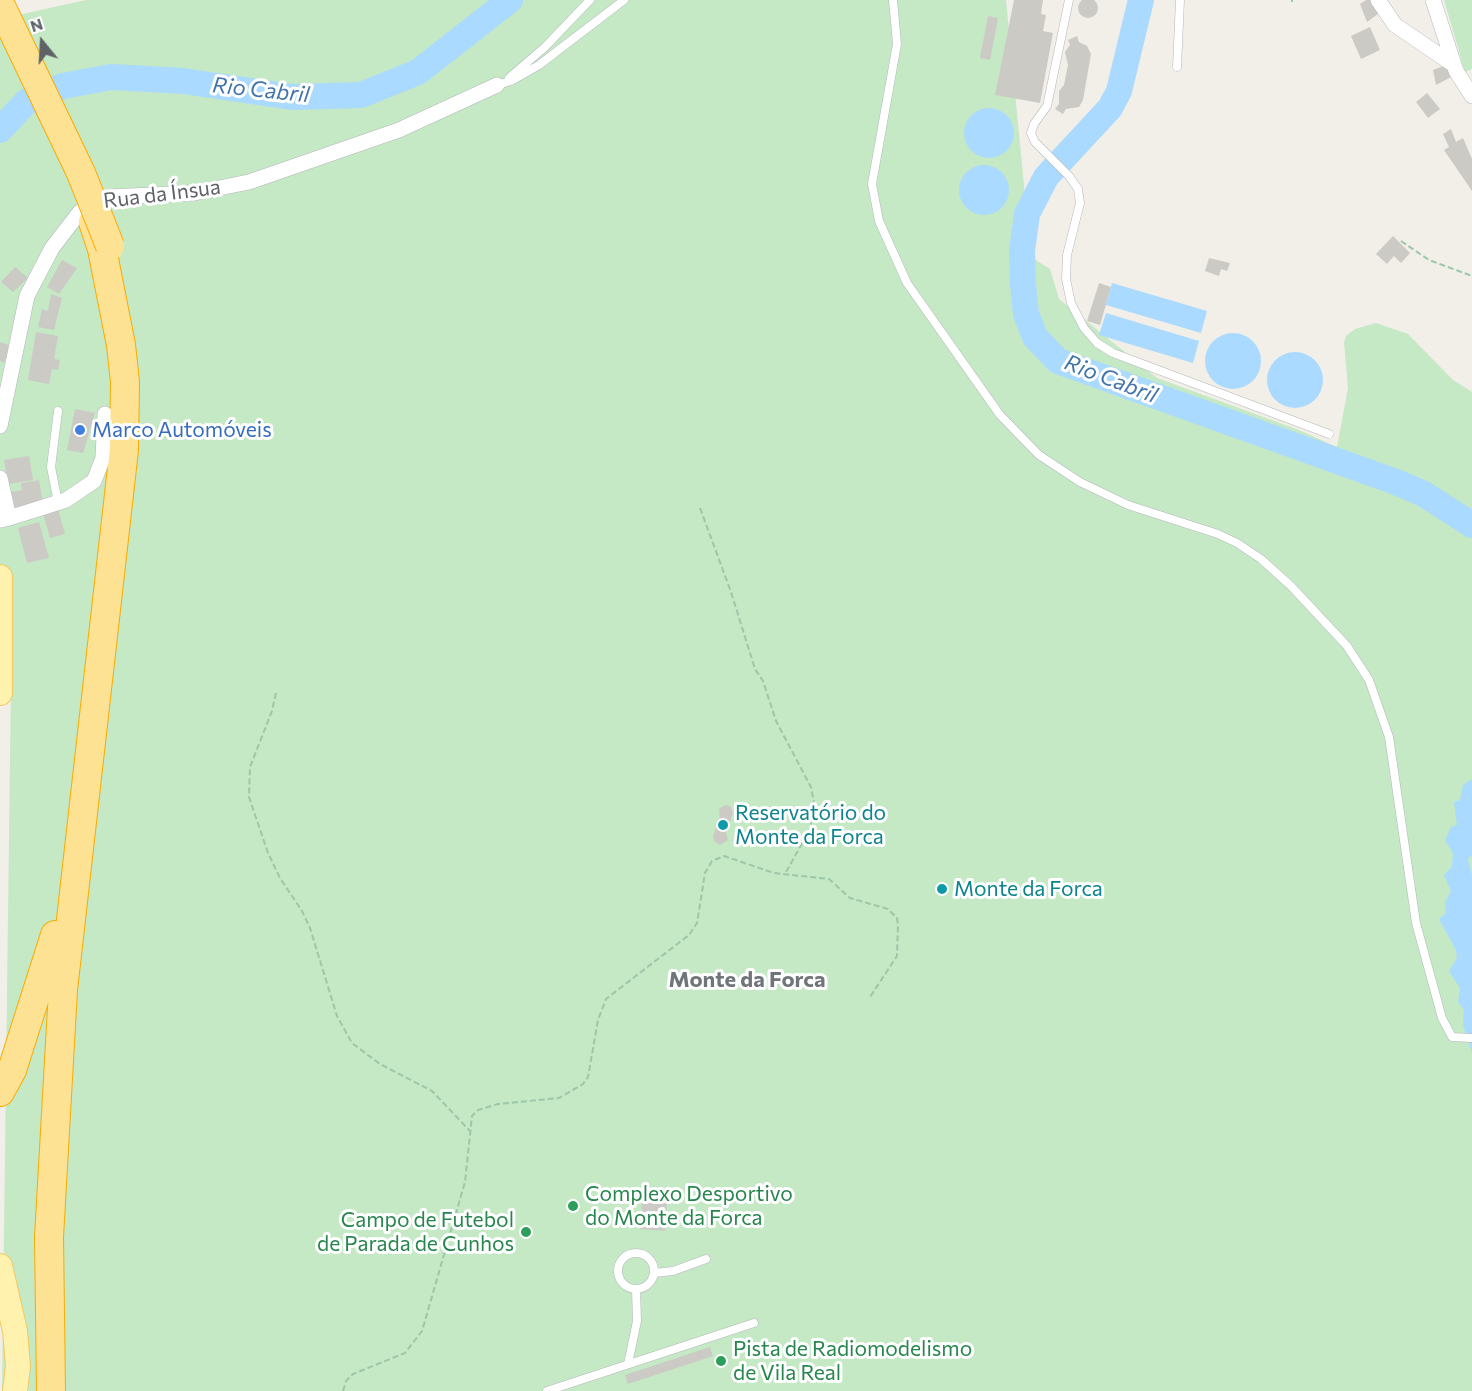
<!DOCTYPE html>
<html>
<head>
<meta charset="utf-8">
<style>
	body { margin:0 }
	#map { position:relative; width:1472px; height:1391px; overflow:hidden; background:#f1efe8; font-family:Commissioner,sans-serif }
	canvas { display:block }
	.north { position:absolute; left:12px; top:12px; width:60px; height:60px; -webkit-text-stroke:4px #fff; paint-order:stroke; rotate:342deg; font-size:16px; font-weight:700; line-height:24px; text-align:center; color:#5f6368 }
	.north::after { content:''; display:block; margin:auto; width:21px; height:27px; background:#5f6368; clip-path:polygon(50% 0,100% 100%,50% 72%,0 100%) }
</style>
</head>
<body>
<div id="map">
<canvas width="1472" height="1391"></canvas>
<div class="north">N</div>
</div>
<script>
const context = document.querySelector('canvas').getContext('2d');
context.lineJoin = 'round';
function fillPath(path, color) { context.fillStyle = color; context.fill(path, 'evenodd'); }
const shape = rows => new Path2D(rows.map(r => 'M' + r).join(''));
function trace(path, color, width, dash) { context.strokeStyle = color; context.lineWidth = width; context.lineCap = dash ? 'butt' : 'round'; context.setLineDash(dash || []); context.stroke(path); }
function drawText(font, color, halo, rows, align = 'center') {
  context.font = font + ' Commissioner,sans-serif'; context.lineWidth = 6; context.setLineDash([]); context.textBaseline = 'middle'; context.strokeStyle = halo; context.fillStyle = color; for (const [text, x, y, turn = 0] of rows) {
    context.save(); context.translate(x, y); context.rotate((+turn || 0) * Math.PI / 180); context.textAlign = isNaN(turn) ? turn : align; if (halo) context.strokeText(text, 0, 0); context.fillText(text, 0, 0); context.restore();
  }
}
fillPath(shape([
	[86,0,1006,0,1031,257,1050,269,1059,299,1157,378,1299,430,1337,447,1348,388,1344,342,1346,336,1355,329,1376,323,1408,334,1453,380,1472,392,1472,1391,2,1391,12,600,0,577,0,19],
	[1444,0,1472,0,1472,69,1465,72]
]), '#c5e8c5');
fillPath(shape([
	'964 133a25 25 0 1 1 50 0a25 25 0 1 1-50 0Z',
	'959 190a25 25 0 1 1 50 0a25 25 0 1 1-50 0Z',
	[1112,283,1207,311,1201,333,1106,305],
	[1106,313,1199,341,1193,363,1099,335],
	'1205 361a28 28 0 1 1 56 0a28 28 0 1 1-56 0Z',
	'1267 380a28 28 0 1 1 56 0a28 28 0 1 1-56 0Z',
	[1472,779,1472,855,1468,859,1472,876,1472,1053,1463,1025,1464,1010,1458,1002,1460,988,1449,971,1457,958,1456,950,1439,919,1446,913,1445,902,1451,891,1444,875,1452,867,1453,853,1445,840,1451,827,1457,825,1454,802,1460,800,1463,785]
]), '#aadaff');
trace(shape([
	[1141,0,1119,91,1110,108,1046,177,1027,214,1022,251,1023,284,1026,314,1035,337,1058,361,1396,482,1424,494,1472,525],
	[0,130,26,102,63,86,111,77,183,81,292,97,361,95,418,72,510,0]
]), '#aadaff', 26);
fillPath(shape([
	'1078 8a10 10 0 1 1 20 0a10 10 0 1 1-20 0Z',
	[1014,0,1043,0,1041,14,1046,15,1043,31,1053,33,1040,103,995,95],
	[1366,0,1375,0,1382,11,1367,22,1360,4],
	[988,16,998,18,990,60,980,58],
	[1370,27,1380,50,1361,59,1351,36],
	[1077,36,1079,42,1087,46,1091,54,1083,100,1079,107,1066,109,1063,114,1055,109,1059,104,1059,91,1064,85,1068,65,1065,52,1070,45,1068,40],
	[1449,64,1453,76,1436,85,1433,70],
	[1427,93,1440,109,1428,118,1416,102],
	[1451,129,1456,142,1463,138,1472,159,1472,191,1444,150,1449,147,1443,134],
	[1393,236,1410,253,1401,263,1394,256,1387,264,1376,254],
	[1209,258,1230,263,1227,271,1221,269,1219,276,1205,271],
	[62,260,77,268,59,294,47,287],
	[15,267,28,278,13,292,1,282],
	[1099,283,1111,287,1100,325,1087,321],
	[51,294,62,298,54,330,38,327,42,309,48,311],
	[36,332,58,336,54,359,60,360,58,370,52,369,49,384,28,380],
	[0,342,11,346,4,363,0,361],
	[75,409,95,413,83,453,67,450],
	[29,456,33,480,8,484,4,460],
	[39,480,43,504,13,508,11,492,22,490,21,483],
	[58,509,65,534,50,538,43,513],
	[39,522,49,558,27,563,18,528],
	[725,805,730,806,733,813,726,832,728,840,720,845,714,841,713,836,720,818,719,809],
	[642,1201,667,1203,665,1231,640,1229],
	[710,1347,713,1356,628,1384,625,1375]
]), '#cccac5');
const lane = shape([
	[893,0,897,44,872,184,879,221,907,283,1000,415,1039,455,1080,482,1128,505,1218,534,1237,543,1261,559,1291,586,1347,646,1369,680,1389,737,1416,923,1442,1018,1452,1037,1472,1038],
	[1069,0,1047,106,1034,124,1031,133,1035,142,1069,176,1078,189,1080,203,1067,255,1066,279,1071,303,1084,328,1097,343,1113,353,1329,434],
	[1177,67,1180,0],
	[509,78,545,47,590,0],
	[497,85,511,81,539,65,624,0],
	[58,503,51,467,58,411],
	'618 1271a18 18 0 1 1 36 0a18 18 0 1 1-36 0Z',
	[654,1273,673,1271,706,1259],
	[628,1364,637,1321,636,1289],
	[547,1391,754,1323]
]);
const street = shape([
	[1378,0,1395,25,1454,65],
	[1433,0,1456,71,1472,96],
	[0,426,27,296,52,248,79,213,89,204,110,197,194,193,249,182,399,130,497,85],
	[0,478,9,518,1,520],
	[9,518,66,500,94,481,103,458,105,414]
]);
const primary = shape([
	[0,577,0,693],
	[0,1266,15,1331,18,1366,15,1391]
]);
const highway = shape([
	[0,1092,12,1070,55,935],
	[51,1391,49,1237,63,990,124,450,125,382,121,345,102,249,93,222]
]);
trace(lane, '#b5b8bc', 9);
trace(street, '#b5b8bc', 16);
trace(primary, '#f2c960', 26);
trace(highway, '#f9ab00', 30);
trace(shape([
	[1292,2,1292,0],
	[1401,241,1429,260,1472,276],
	[700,508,731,592,755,669,763,681,776,721,811,787,814,803,810,829,785,874],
	[276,693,272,711,250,767,249,797,268,853,280,878,302,911,310,928,337,1016,352,1043,380,1064,432,1091,470,1131],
	[343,1391,346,1381,353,1374,405,1353,422,1331,465,1182,472,1116,478,1110,498,1104,559,1098,583,1084,588,1077,598,1020,606,999,689,935,697,923,705,873,712,861,724,856,774,873,829,879,850,898,888,909,897,918,898,925,897,956,870,997]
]), '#9cc7a9', 2, [6, 3]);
trace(lane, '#fff', 8);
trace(street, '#fff', 15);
trace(primary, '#fff2af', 24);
trace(highway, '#fde293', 28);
const highwayBridge = shape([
	[0,4,81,173,110,246]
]);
trace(highwayBridge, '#f9ab00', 30, []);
trace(highwayBridge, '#fde293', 28);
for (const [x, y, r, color] of [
	[80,430,6,"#3f7fe0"],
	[723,825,6,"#0f9aa8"],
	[942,889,6,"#0f9aa8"],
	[573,1206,6,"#2e9e5b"],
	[526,1232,6,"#2e9e5b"],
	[721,1361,6,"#2e9e5b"]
]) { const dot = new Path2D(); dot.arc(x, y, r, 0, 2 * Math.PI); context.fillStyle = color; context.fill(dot); trace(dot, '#fff', 2); }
drawText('21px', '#5f6368', '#fff', [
	["Rua da Ínsua",162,194,-7]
]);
drawText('21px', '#366cbe', '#fff', [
	["Marco Automóveis",92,430]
], 'left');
drawText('21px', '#0d838f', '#fff', [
	["Reservatório do",735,813],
	["Monte da Forca",735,837],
	["Monte da Forca",954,889]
], 'left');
drawText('21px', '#27864d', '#fff', [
	["Complexo Desportivo",585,1194],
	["do Monte da Forca",585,1218],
	["Campo de Futebol",514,1220,"right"],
	["de Parada de Cunhos",514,1244,"right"],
	["Pista de Radiomodelismo",733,1349],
	["de Vila Real",733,1373]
], 'left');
drawText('italic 22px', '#4174aa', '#fff', [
	["Rio Cabril",261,90,6],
	["Rio Cabril",1111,379,21]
]);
drawText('bold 22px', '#70757a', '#fff', [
	["Monte da Forca",747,980]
]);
</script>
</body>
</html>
